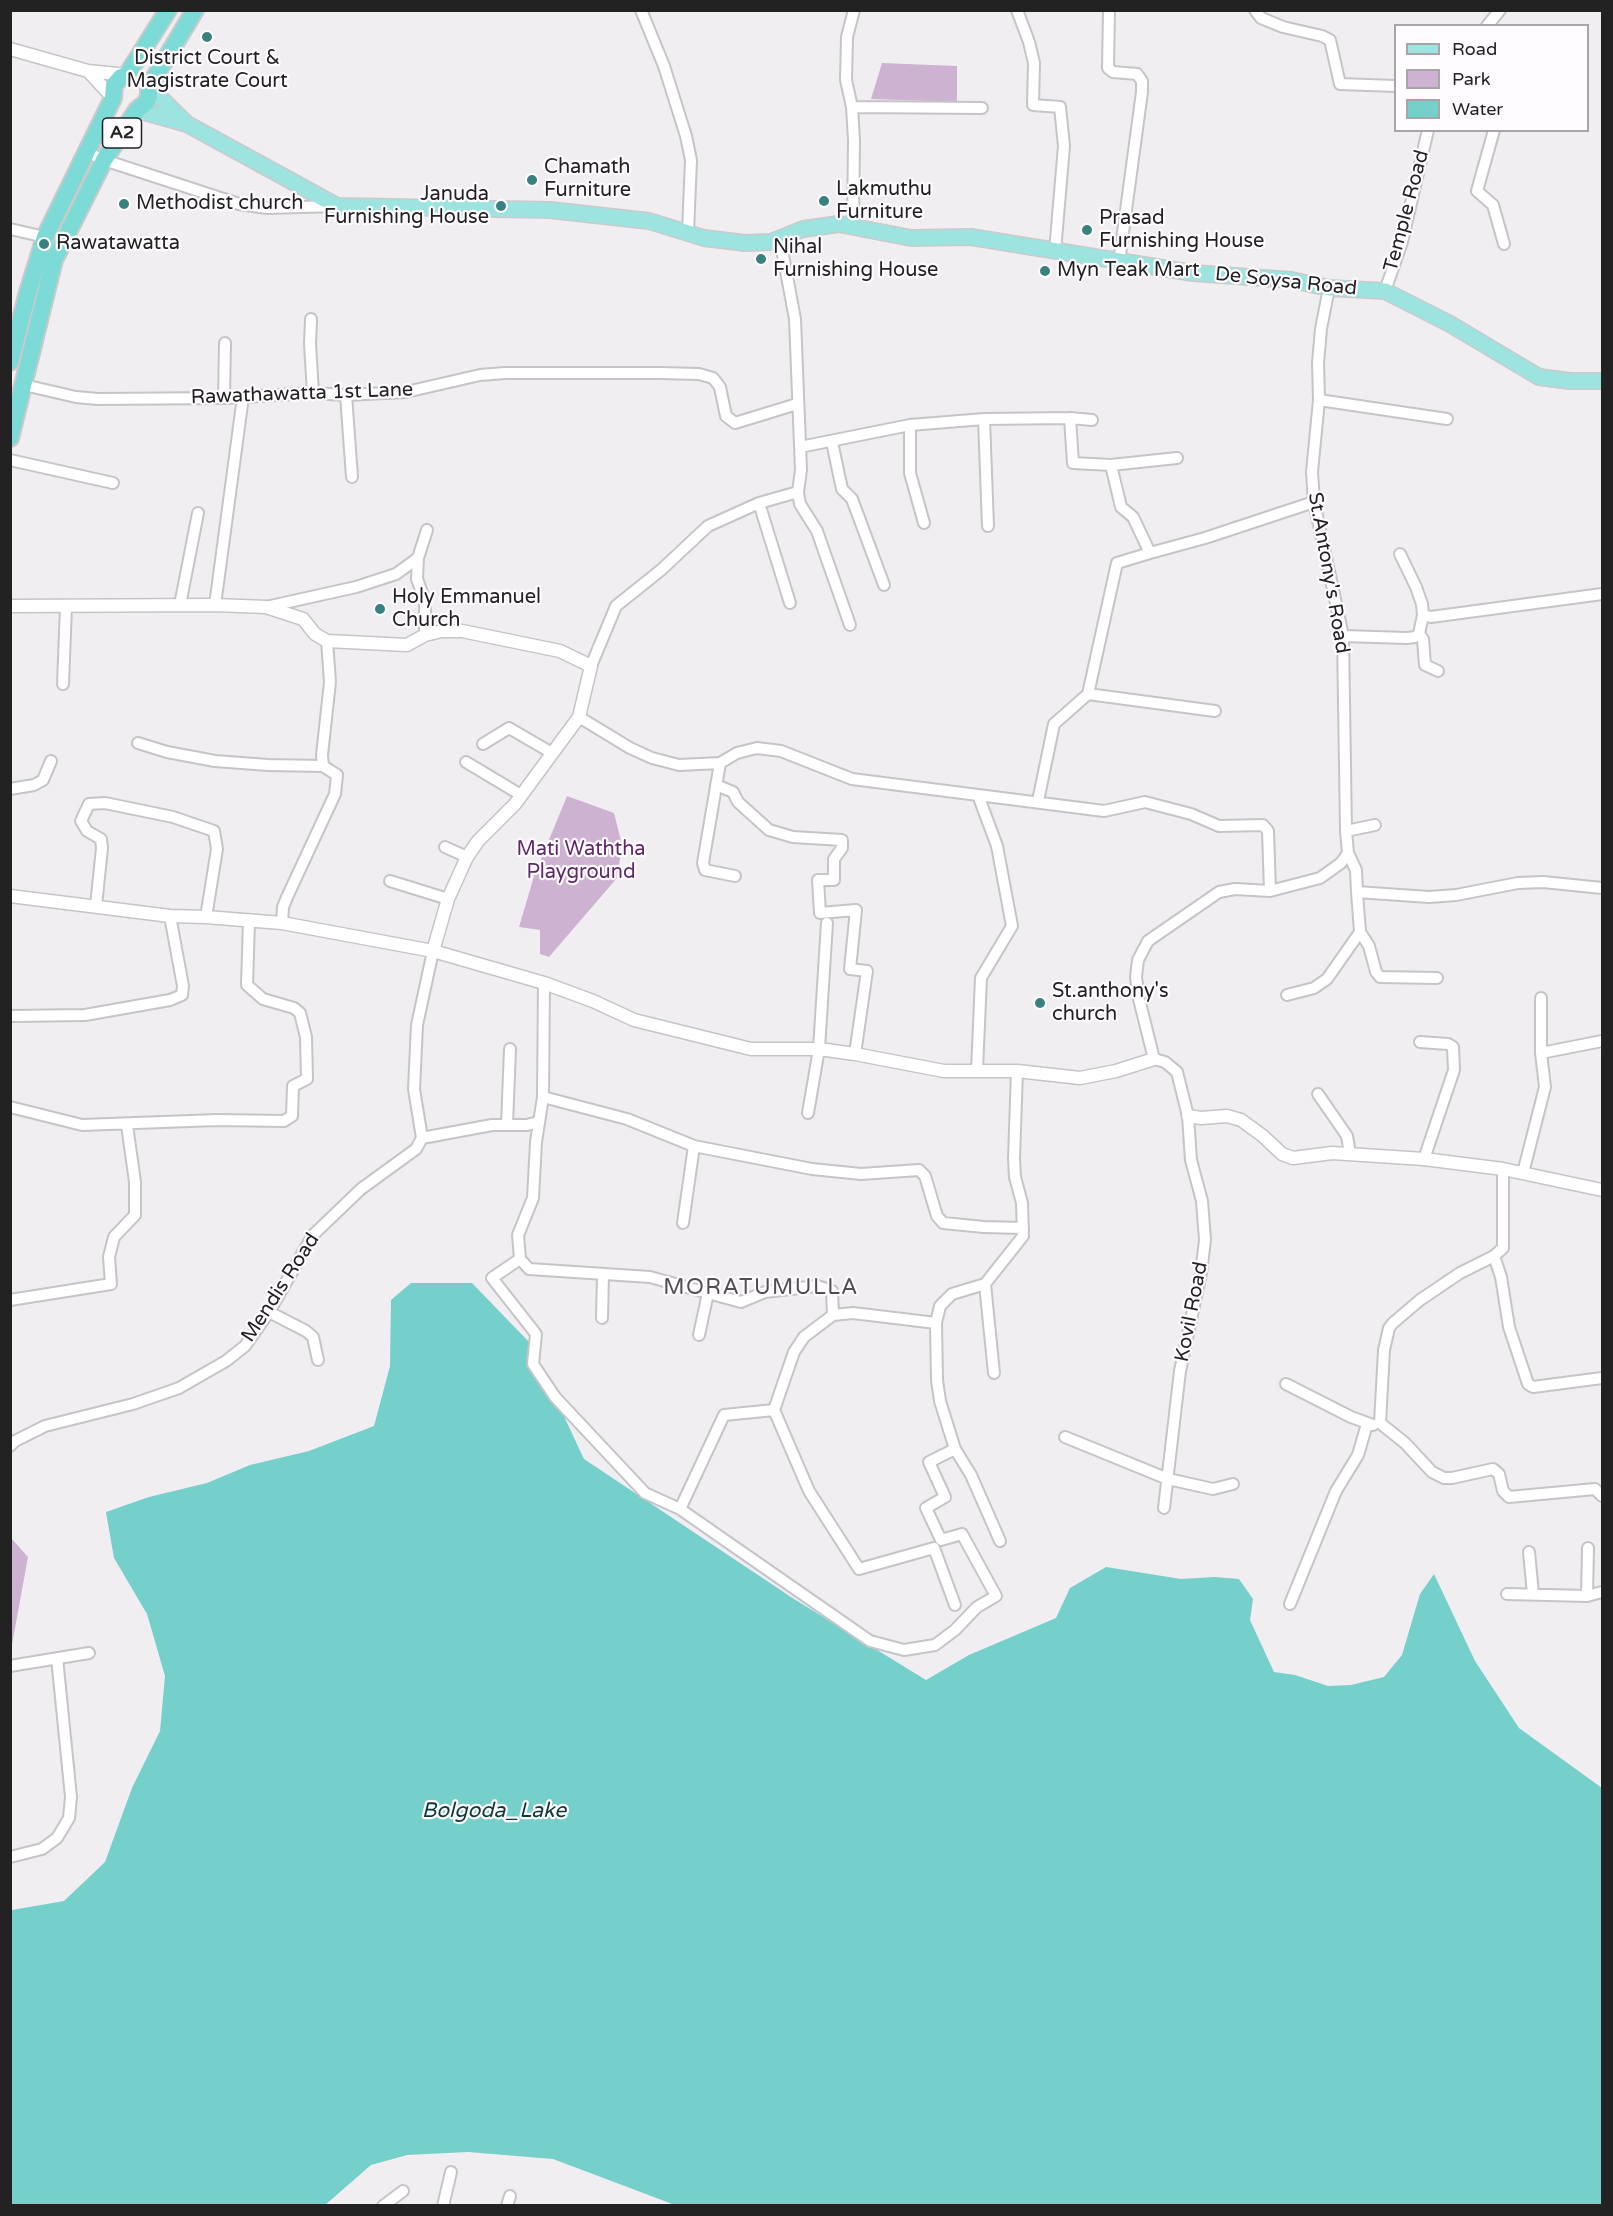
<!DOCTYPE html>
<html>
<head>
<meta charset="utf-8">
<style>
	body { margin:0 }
	#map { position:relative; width:1613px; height:2216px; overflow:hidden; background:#f1eef2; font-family:"Varela Round",sans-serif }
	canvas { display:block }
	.frame { position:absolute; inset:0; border:12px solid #232223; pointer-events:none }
	.legend { position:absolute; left:1394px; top:24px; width:195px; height:108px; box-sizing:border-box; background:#fffcff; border:2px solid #a7a5a7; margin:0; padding:8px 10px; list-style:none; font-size:18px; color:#232223 }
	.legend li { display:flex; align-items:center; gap:12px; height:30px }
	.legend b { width:30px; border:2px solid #a7a5a7 }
</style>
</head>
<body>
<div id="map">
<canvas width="1613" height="2216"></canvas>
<div class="frame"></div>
<ul class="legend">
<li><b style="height:8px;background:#9de4e1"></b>Road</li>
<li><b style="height:16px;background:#cdb2d2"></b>Park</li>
<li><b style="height:16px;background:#75cfcb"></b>Water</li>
</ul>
</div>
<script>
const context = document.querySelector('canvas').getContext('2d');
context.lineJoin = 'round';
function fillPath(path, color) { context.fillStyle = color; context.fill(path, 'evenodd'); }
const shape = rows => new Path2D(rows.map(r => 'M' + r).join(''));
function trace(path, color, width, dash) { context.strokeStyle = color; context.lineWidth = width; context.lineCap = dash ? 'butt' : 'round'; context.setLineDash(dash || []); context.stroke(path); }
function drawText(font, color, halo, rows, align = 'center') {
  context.font = font + ' "Varela Round",sans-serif'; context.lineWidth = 4.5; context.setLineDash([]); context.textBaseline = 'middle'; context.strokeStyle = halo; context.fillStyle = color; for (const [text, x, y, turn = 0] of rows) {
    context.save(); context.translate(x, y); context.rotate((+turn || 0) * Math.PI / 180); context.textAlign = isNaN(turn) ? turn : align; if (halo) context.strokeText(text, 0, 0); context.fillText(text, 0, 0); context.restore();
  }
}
fillPath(shape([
	[882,63,957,66,957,102,871,99],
	[567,796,614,813,622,845,617,878,549,957,540,954,540,930,519,927,534,876],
	[11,1538,28,1557,11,1650]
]), '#cdb2d2');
fillPath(shape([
	[411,1283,472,1283,529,1342,584,1459,794,1599,926,1680,969,1655,1056,1618,1070,1588,1106,1567,1181,1579,1215,1577,1239,1579,1253,1599,1250,1620,1274,1672,1295,1675,1328,1686,1351,1685,1384,1677,1402,1655,1420,1594,1434,1574,1475,1661,1519,1728,1602,1788,1602,2205,675,2205,553,2159,468,2152,407,2155,371,2165,325,2205,11,2206,11,1913,12,1910,64,1901,105,1862,132,1788,160,1731,165,1676,147,1614,114,1558,106,1512,149,1497,207,1483,250,1465,309,1451,374,1426,390,1366,391,1300]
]), '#75cfcb');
const minor = shape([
	[641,10,664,66,686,136,691,160,688,232],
	[1017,10,1029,42,1034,63,1033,105,1060,107,1064,146,1055,251],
	[1109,10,1108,68,1113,72,1137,74,1142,81,1142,92,1119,262],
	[1255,10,1261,18,1283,27,1322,36,1330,40,1340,84,1396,86],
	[1487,26,1500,10],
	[852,107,982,108],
	[1494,130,1477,191,1493,205,1504,244],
	[86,152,104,160,239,204,267,208,337,206],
	[853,227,854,140,852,107,846,80,847,37,854,10],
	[10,229,45,237],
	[780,239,795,319,801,470,798,492,800,504,817,531,850,625],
	[1329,288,1321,329,1318,363,1319,400,1312,472,1314,502,1343,636,1346,831,1375,825],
	[1385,291,1402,242,1428,130],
	[311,319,310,344,313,393],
	[24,385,76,397,98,399,224,398,313,393,346,395,406,392,480,375,505,373,661,373,699,374,713,378,720,387,726,416,735,423,797,404],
	[346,395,352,477],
	[224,398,225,343],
	[1319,400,1447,419],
	[1070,418,1073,463,1111,465,1177,458],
	[984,419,988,526],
	[910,425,910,473,924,523],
	[832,442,842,489,852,499,884,585],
	[800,447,910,425,984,419,1070,418,1092,420],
	[10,460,113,483],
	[759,503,798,492],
	[1150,553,1205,538,1314,502],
	[1400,554,1416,587,1422,604,1423,615,1419,634,1423,639,1425,665,1438,671],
	[418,558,417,579,425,601,425,635],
	[180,605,198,513],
	[215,605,243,397],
	[266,607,356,587,396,574,418,558,427,530],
	[1423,615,1431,617,1602,594],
	[1343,636,1407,638,1415,637,1419,634],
	[591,666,616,606,661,570,708,526,759,503,790,603],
	[63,684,66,607],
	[1088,694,1215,711],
	[579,717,630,748,652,758,679,765,720,763,737,753,757,748,781,751,852,779,1104,811,1145,802,1191,814,1219,826,1263,825,1268,831,1270,891],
	[138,743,167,752,215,761,268,765,323,766],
	[483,744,509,728,552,753],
	[466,762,521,795],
	[720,763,703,863,705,870,735,876],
	[716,785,733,792,738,802,769,830,793,837,842,840,842,848,834,859,834,880,818,880,820,913,856,910,850,969,867,971,855,1054],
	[10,789,34,785,43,780,51,761],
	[1038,801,1054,724,1088,694,1117,563,1150,553,1133,517,1121,507,1111,465],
	[445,847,467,857],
	[1348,853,1356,870,1357,892,1429,897,1456,895,1518,883,1543,882,1602,888],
	[390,881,448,899],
	[96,906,102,848,101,839,87,831,81,821,89,804,105,803,173,817,214,831,217,849,206,917],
	[282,923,283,907,288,895,335,794,337,775,323,766,322,755,330,682,327,641],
	[1360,932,1369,946,1376,972,1380,977,1437,978],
	[544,983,543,1097,536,1142,533,1198,518,1235,520,1259,529,1269,650,1277,708,1293,699,1335],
	[1287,995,1314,988,1327,979,1360,932,1357,892],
	[10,1016,85,1015,170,1000,182,995,183,986,170,916],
	[1420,1042,1448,1044,1453,1047,1454,1070,1424,1159],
	[1541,1053,1602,1041],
	[977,1070,981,978,1012,926,997,846,978,795],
	[1318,1094,1347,1136,1350,1154],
	[543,1097,627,1119,694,1146,812,1169,861,1174,919,1170,925,1176,937,1216,943,1223,984,1227,1023,1228],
	[10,1107,82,1125,217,1120,284,1121,292,1116,293,1086,307,1079,306,1037,300,1013,294,1008,263,999,247,985,249,921],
	[808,1113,819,1049,827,923],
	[507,1125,510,1049],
	[422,1138,492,1125,527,1125,538,1122],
	[1503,1169,1503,1248,1494,1256,1460,1273,1420,1300,1393,1323,1389,1328,1384,1350,1380,1423,1405,1443,1432,1472,1444,1478,1452,1478,1493,1469,1499,1474,1503,1491,1509,1497,1595,1489,1602,1496],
	[1523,1173,1545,1087,1541,1053,1541,998],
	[683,1223,694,1146],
	[1494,1256,1501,1277,1509,1327,1528,1384,1533,1387,1602,1378],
	[520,1259,492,1278,536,1334,533,1364,555,1397,645,1493,680,1509,870,1641,904,1650,935,1645,955,1630,977,1607,996,1596,962,1534,941,1540,926,1508,945,1497,929,1462,955,1449],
	[985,1284,994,1373],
	[708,1293,741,1302,765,1292,817,1286,832,1291,833,1315],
	[10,1300,111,1284,109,1257,114,1237,135,1215,135,1182,127,1125],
	[269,1312,306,1331,313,1337,318,1360],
	[602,1318,603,1275],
	[936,1323,853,1313,833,1315,804,1337,794,1352,774,1410,809,1491,859,1569,934,1548,955,1605],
	[1286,1384,1351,1417,1373,1425],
	[1065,1437,1168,1479,1213,1489,1233,1484],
	[10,1446,15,1441,45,1426,133,1404,179,1388,226,1361,245,1346,269,1312,313,1235,361,1189,416,1149,422,1138,414,1089,417,1025,433,951],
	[1164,1508,1180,1371,1201,1273,1205,1240,1202,1201,1191,1160,1188,1116,1177,1072,1165,1062,1154,1059,1139,999,1136,977,1138,960,1148,941,1219,892,1235,889,1270,891,1320,878,1341,863,1348,853,1346,831],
	[680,1509,724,1415,774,1410],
	[1000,1541,971,1475,955,1449,940,1401,937,1380,936,1323,940,1306,952,1294,985,1284,1023,1236,1022,1203,1015,1177,1014,1159,1017,1071],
	[1529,1552,1533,1594],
	[1507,1594,1587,1596,1602,1592],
	[1587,1596,1588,1548],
	[1290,1604,1336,1491,1358,1455,1367,1424],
	[10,1666,89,1653],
	[10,1857,42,1849,57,1838,69,1818,71,1797,57,1658],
	[383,2206,403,2191],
	[443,2206,451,2172],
	[507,2206,510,2196]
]);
const tertiary = shape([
	[10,49,88,71,127,75],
	[88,71,113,98],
	[10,606,215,605,266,607,303,619,315,634,327,641,407,645,425,635,442,631,462,631,560,651,591,666,579,717,515,804,478,841,467,857,448,899,433,951],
	[10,896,170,916,206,917,282,923,433,951,544,983,593,1001,634,1020,751,1049,819,1049,855,1054,944,1071,1017,1071,1080,1078,1116,1071,1154,1059],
	[1188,1116,1201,1118,1227,1116,1241,1120,1263,1136,1282,1154,1293,1158,1332,1153,1424,1159,1503,1169,1602,1190]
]);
const primary = shape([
	[149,87,185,122],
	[137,110,187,124,337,206,550,210,649,221,704,238,745,243,771,242,803,229,839,224,911,238,971,237,1193,273,1291,280,1329,288,1385,291,1450,324,1539,377,1570,381,1602,381]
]);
const trunk = shape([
	[10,362,28,292,45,237,113,98,114,85,121,77,127,75,168,10],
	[10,438,54,260,104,160,137,110,146,103,149,96,149,87,195,10]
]);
trace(minor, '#c6c4c7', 14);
trace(tertiary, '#c6c4c7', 15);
trace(primary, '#cacaca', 18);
trace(trunk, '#cacaca', 20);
trace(minor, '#fff', 10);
trace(tertiary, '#fff', 12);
trace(primary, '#9de4e1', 15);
trace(trunk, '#7cdbd7', 16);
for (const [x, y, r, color] of [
	[207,37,6,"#39817e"],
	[532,180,6,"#39817e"],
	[824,201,6,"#39817e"],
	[124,204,6,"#39817e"],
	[501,206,6,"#39817e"],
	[1087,230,6,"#39817e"],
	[44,244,6,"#39817e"],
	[761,259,6,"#39817e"],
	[1045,271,6,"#39817e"],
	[380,609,6,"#39817e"],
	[1040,1003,6,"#39817e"]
]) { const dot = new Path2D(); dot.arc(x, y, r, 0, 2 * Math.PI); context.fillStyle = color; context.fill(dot); trace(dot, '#fffcff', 2); }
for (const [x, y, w] of [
	[122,133,39]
]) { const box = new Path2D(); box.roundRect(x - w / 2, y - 15, w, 30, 4.5); context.fillStyle = '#fffcff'; context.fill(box); trace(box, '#232223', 1.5); }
drawText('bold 18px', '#232223', null, [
	["A2",122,133]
]);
drawText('20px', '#232223', '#fffcff', [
	["District Court &",207,59,"center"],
	["Magistrate Court",207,82,"center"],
	["Chamath",544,168],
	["Furniture",544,191],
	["Lakmuthu",836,190],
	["Furniture",836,213],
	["Januda",489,195,"right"],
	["Furnishing House",489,218,"right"],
	["Methodist church",136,204],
	["Prasad",1099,219],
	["Furnishing House",1099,242],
	["Rawatawatta",56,244],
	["Nihal",773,248],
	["Furnishing House",773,271],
	["Myn Teak Mart",1057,271],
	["Holy Emmanuel",392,598],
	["Church",392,621],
	["St.anthony's",1052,992],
	["church",1052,1015]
], 'left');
drawText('20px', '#232223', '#fffcff', [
	["Temple Road",1407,211,-75],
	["De Soysa Road",1286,282,6],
	["Rawathawatta 1st Lane",302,394,-2],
	["St.Antony's Road",1328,573,80],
	["Mendis Road",281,1288,-57],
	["Kovil Road",1192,1312,-79]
]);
drawText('20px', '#5e2968', '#fffcff', [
	["Mati Waththa",581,850],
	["Playground",581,873]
]);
drawText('italic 21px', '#0d3937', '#fffcff', [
	["Bolgoda_Lake",494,1811]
]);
context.letterSpacing = '1.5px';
drawText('22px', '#514f52', '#fffcff', [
	["MORATUMULLA",761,1288]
]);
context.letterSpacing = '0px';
</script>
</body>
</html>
